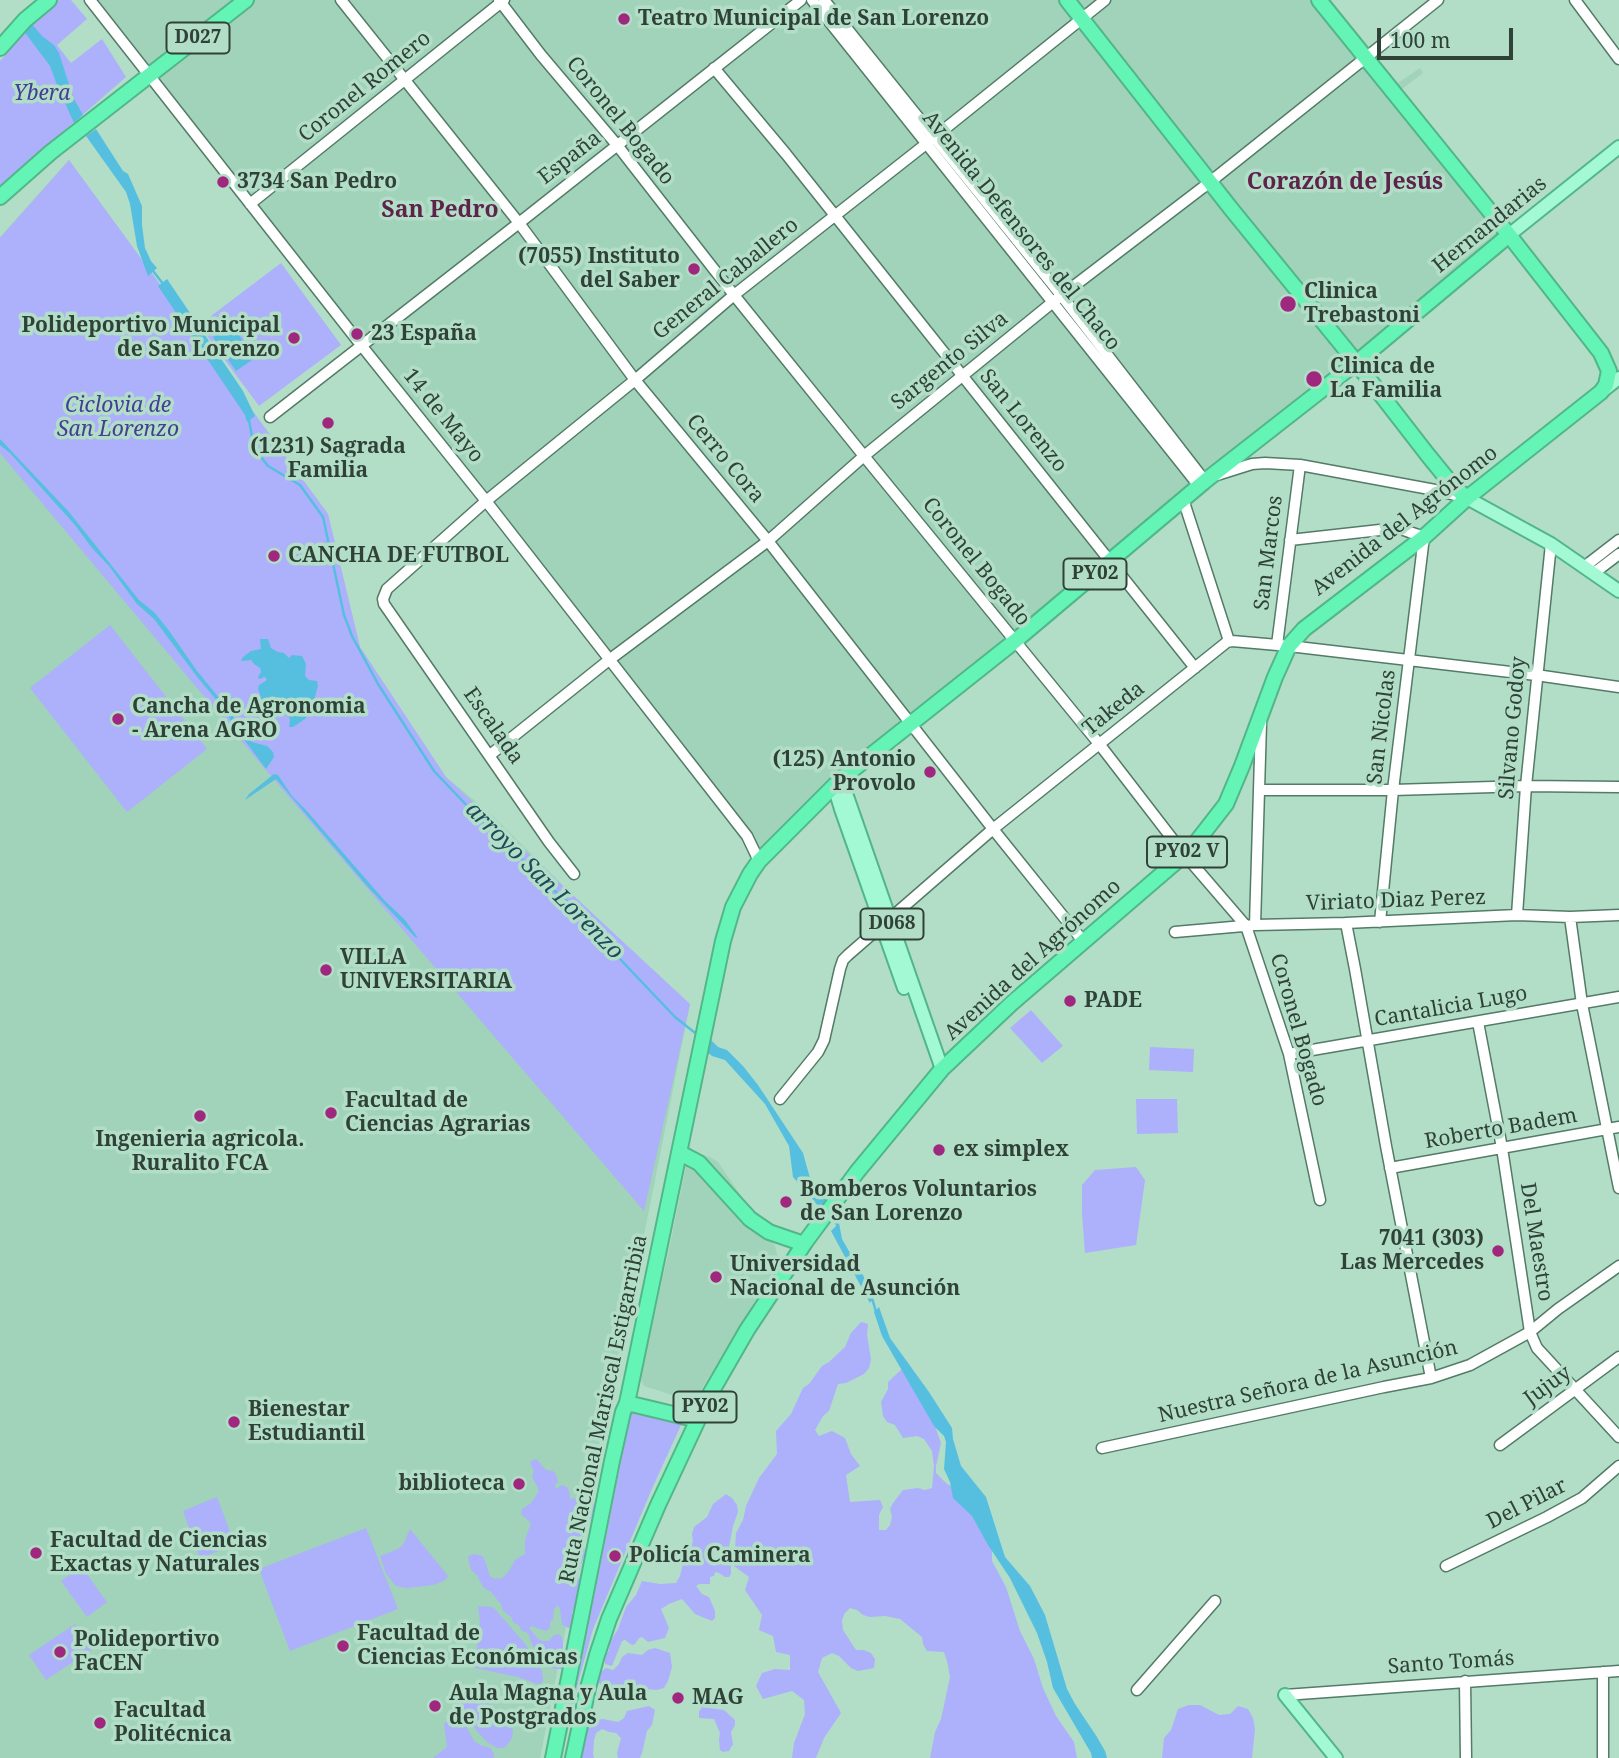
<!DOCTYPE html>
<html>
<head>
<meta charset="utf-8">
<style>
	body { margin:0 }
	#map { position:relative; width:1619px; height:1758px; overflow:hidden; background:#b2dec7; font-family:"Noto Serif",serif }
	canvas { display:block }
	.scale { position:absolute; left:1377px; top:28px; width:136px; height:32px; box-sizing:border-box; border:4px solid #304138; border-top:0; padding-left:9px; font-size:21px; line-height:24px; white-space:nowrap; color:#304138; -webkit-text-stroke:5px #b2dec7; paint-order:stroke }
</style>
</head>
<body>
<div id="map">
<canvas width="1619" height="1758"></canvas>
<div class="scale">100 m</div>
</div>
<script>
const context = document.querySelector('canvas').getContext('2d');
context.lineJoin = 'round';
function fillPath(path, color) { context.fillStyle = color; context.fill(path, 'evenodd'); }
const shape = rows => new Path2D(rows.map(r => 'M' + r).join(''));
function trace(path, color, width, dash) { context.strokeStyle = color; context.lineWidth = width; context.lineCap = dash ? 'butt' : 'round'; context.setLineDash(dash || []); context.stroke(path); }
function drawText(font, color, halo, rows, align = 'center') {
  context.font = font + ' "Noto Serif",serif'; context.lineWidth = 7; context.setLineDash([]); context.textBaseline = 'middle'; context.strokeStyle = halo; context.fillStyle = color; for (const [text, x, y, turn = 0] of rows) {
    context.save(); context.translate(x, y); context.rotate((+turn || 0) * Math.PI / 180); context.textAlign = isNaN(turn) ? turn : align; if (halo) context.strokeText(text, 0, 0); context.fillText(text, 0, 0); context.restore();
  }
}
fillPath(shape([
	[89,0,1331,0,1398,83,1420,68,1423,73,1402,89,1518,232,759,857],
	[69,160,328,514,360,647,446,777,493,816,614,936,690,1004,540,1758,0,1758,0,237],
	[700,1155,710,1157,718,1162,775,1246,779,1261,776,1269,764,1286,700,1392,695,1397,688,1400,644,1386,640,1378,670,1245,686,1166,691,1159]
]), '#a0d3b9');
fillPath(shape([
	[59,0,71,0,87,19,57,45,71,63,102,39,126,77,0,187,0,61,36,19],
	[69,160,328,514,360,647,446,777,690,1004,644,1211,271,776,0,453,0,238],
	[281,263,341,345,259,406,199,325],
	[110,625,207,749,127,812,30,688],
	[1031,1010,1063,1046,1042,1063,1010,1028],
	[1150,1047,1194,1049,1193,1072,1149,1070],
	[1136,1099,1177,1099,1178,1133,1137,1134],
	[1136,1167,1145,1180,1136,1245,1085,1253,1082,1214,1082,1185,1095,1170],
	[861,1322,868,1324,867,1335,871,1359,869,1368,864,1374,846,1383,838,1384,829,1411,823,1416,815,1430,819,1436,832,1431,845,1438,851,1454,860,1466,846,1475,850,1502,880,1500,883,1507,879,1515,879,1530,886,1530,890,1525,892,1517,890,1509,893,1503,903,1490,918,1488,925,1490,932,1488,934,1466,932,1451,924,1439,917,1436,903,1438,895,1425,887,1422,883,1416,881,1402,888,1389,888,1382,902,1369,905,1368,942,1420,936,1429,941,1443,936,1466,936,1473,947,1484,957,1489,992,1549,992,1561,1006,1587,1020,1631,1034,1659,1043,1688,1056,1716,1074,1742,1077,1758,930,1758,935,1732,941,1719,950,1677,947,1661,944,1652,927,1651,923,1644,922,1637,900,1619,885,1616,870,1617,863,1615,857,1610,850,1608,844,1614,842,1621,843,1630,856,1650,864,1650,871,1653,875,1659,874,1668,858,1671,851,1668,839,1656,832,1653,822,1658,818,1672,841,1713,824,1738,816,1758,792,1758,794,1743,805,1714,804,1700,792,1691,763,1699,756,1686,762,1673,775,1669,790,1670,790,1655,776,1652,773,1636,759,1630,762,1615,745,1590,749,1577,734,1566,736,1533,743,1520,746,1506,759,1478,777,1454,776,1431,791,1414,803,1388,809,1384,822,1366,829,1362,845,1347,851,1333],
	[632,1407,682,1418,681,1425,651,1491,593,1629,579,1679,562,1758],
	[535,1459,537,1460,546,1470,553,1471,556,1474,558,1482,555,1485,556,1489,562,1485,567,1487,569,1491,570,1499,582,1497,593,1501,594,1509,583,1539,585,1553,578,1575,580,1585,576,1597,577,1602,572,1612,575,1621,572,1627,568,1628,562,1624,560,1609,558,1605,554,1609,553,1620,550,1621,550,1628,546,1631,531,1626,529,1628,538,1639,543,1641,549,1641,553,1636,558,1634,561,1636,563,1641,563,1669,557,1669,551,1668,533,1646,528,1633,521,1630,519,1625,514,1623,511,1617,503,1611,501,1604,491,1592,483,1587,477,1575,471,1570,469,1562,468,1557,471,1555,475,1554,482,1556,484,1558,490,1576,495,1579,502,1578,509,1571,515,1560,525,1554,525,1540,531,1523,521,1514,522,1509,530,1504,538,1493,538,1488,532,1477,534,1471,531,1465,530,1462],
	[726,1494,732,1498,737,1505,738,1512,733,1526,729,1547,722,1551,714,1548,708,1549,704,1555,731,1563,731,1574,729,1577,725,1577,719,1573,715,1572,714,1576,710,1577,710,1584,699,1584,696,1586,702,1594,709,1597,715,1611,715,1618,712,1621,695,1614,682,1599,669,1604,661,1609,669,1628,665,1638,648,1642,642,1637,639,1638,635,1644,632,1645,625,1640,622,1641,612,1666,605,1664,605,1656,609,1650,610,1642,618,1629,626,1607,636,1595,642,1581,660,1584,676,1583,680,1576,687,1547,693,1542,692,1534,694,1527,707,1517,713,1504],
	[217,1497,235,1545,200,1558,183,1511],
	[366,1528,398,1609,290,1651,259,1569],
	[410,1529,448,1576,444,1581,433,1585,406,1588,396,1586,386,1574,380,1556,398,1549,404,1543],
	[81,1566,107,1602,87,1617,61,1581],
	[478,1606,492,1607,495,1609,526,1645,536,1665,542,1670,543,1681,540,1684,537,1684,518,1677,475,1668,480,1621],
	[75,1624,92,1649,46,1680,29,1655],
	[655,1648,670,1653,672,1667,668,1681,664,1688,657,1690,645,1689,638,1692,635,1699,632,1700,628,1699,624,1688,610,1691,607,1691,598,1682,597,1675,606,1668,613,1670,619,1664,622,1657,628,1653,642,1655,648,1650],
	[470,1696,481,1697,499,1711,506,1713,510,1719,513,1733,511,1740,504,1748,497,1748,487,1742,475,1729,472,1722,459,1716,457,1713,455,1705,457,1702,463,1697],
	[1189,1705,1200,1705,1219,1715,1230,1714,1238,1706,1248,1709,1253,1718,1255,1729,1252,1758,1162,1758,1164,1738,1171,1730,1178,1709],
	[649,1706,655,1710,652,1725,647,1731,642,1753,640,1758,618,1758,617,1753,621,1738,616,1733,609,1732,602,1729,596,1733,594,1740,593,1754,594,1758,579,1758,581,1747,586,1736,589,1721,603,1719,618,1722,624,1718,627,1711],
	[702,1707,724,1710,735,1720,735,1725,731,1732,733,1744,729,1751,723,1752,720,1750,719,1739,720,1733,714,1719,699,1718,699,1712],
	[458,1719,464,1722,474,1741,480,1745,491,1748,494,1755,494,1758,433,1758,447,1747,444,1724,447,1721]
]), '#adb0fb');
fillPath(shape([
	[31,23,42,36,54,45,59,53,73,97,83,115,74,123,57,85,50,66,23,30],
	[96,129,123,171,128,174,142,206,142,225,145,248,151,261,157,268,148,276,137,246,130,204,126,192,86,136],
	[167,279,243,391,255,416,247,422,245,415,158,286],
	[232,325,255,358,236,371,213,337],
	[0,439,69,512,139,600,155,613,170,632,197,671,229,710,244,734,252,742,267,746,273,752,274,757,266,769,234,726,224,709,198,678,154,619,137,604,109,566,92,548,75,525,10,453,0,445],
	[260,639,268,639,271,648,278,652,284,653,289,658,292,655,302,656,306,664,305,676,309,680,317,681,318,686,314,700,308,707,307,716,305,719,293,727,289,727,290,720,289,716,276,713,271,707,266,707,262,700,258,689,259,685,267,680,265,677,259,679,258,677,261,672,260,668,254,664,251,660,241,661,243,657,251,651,261,649],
	[274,774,278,775,292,796,306,810,384,900,405,920,418,938,415,937,367,886,276,779,245,800,249,794],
	[710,1039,718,1047,727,1050,743,1066,758,1085,803,1153,810,1178,830,1196,820,1208,793,1177,789,1146,765,1104,725,1060,712,1056,707,1052],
	[839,1223,842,1239,875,1296,870,1303,831,1231],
	[879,1307,890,1338,929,1392,952,1428,953,1439,961,1466,986,1497,1005,1557,1030,1586,1045,1615,1067,1689,1075,1704,1097,1737,1105,1751,1107,1758,1092,1758,1091,1753,1053,1688,1047,1662,1037,1633,1010,1578,988,1545,972,1516,953,1498,950,1482,944,1469,946,1442,944,1436,934,1426,882,1336,874,1312]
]), '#56bfe0');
trace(shape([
	[153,271,164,285],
	[249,420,254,448,268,466,300,485,323,517,344,615,352,636,378,684,434,771,474,813,562,898,577,907,590,923,601,939,675,1017,699,1036],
	[830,1214,838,1226],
	[872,1298,876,1312]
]), '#56bfe0', 2.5);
const minor = shape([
	[90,0,361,345,486,501,747,836,759,861],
	[341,0,519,223,635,380,768,541,993,829,1083,941],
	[499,0,541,55,617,145,734,295,864,456,1100,745,1184,854,1246,926,1289,1054,1320,1200],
	[812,0,1199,486],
	[824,0,1061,295,1205,481],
	[1575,0,1619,59],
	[714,68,786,154,1195,668],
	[250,204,504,0],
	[270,417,519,223,801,0],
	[1217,475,1252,464,1265,463,1300,465,1435,490,1463,497],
	[1183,499,1229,641],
	[1290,540,1398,528,1424,537,1393,790,1380,922],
	[1584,567,1619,540],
	[1594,573,1619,554],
	[1277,645,1300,465],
	[490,755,609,660,768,541,864,456,1053,302,1210,182,1438,0],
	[1260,790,1393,790,1526,786,1619,787],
	[574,874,549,842,384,604,383,599,387,589,486,501,635,380,734,295,926,144,1105,0],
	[1517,915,1526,786,1551,544],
	[1570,917,1582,1004,1619,1188],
	[1346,923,1355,969,1386,1146,1431,1378],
	[1255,925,1261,723],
	[1175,932,1255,925,1346,923,1517,915,1570,917,1619,915],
	[1478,1022,1502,1148,1530,1332,1537,1348,1619,1437],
	[1289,1054,1619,997],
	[780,1099,818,1052,824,1040,840,969,843,960,848,955,993,829,1227,642,1232,641,1289,646,1536,675,1619,687],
	[1390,1168,1619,1127],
	[1500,1445,1619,1357],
	[1102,1448,1384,1387,1431,1378,1470,1365,1530,1332,1558,1309,1619,1266],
	[1446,1566,1547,1517,1582,1498,1619,1466],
	[1465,1681,1466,1758],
	[1137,1690,1215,1601],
	[1285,1695,1619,1671],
	[1603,1758,1603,1672]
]);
const major = shape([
	[1509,235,1619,147],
	[1601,392,1619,378],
	[1467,498,1551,544,1619,591],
	[841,779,942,1069],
	[834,786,841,809,904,988],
	[1285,1695,1336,1758]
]);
const highway = shape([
	[1067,0,1232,210,1351,356,1427,454,1453,486,1467,498],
	[0,48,25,20,49,0],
	[0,197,51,152,246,0],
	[680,1153,699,1163,750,1219,769,1232,804,1244],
	[627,1403,698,1420],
	[553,1758,612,1461,623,1412,627,1403,723,941,733,907,750,874,759,861,841,779,1015,641,1205,481,1356,363,1509,235],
	[573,1758,588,1688,597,1655,609,1619,658,1505,709,1396,747,1330,806,1241,857,1172,942,1069,1012,1003,1191,849,1226,804,1242,766,1275,677,1289,646,1304,629,1424,537,1467,498,1601,392,1606,385,1609,371,1601,353,1509,235,1319,0]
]);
trace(minor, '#537b67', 13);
trace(major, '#52b68a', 16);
trace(highway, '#52b68a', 18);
trace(minor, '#fff', 10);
trace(major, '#a2f9d3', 12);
trace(highway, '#64f5b6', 14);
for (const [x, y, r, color] of [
	[624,19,7,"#a0277e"],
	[223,182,7,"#a0277e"],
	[694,269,7,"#a0277e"],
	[1288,304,9,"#a0277e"],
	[357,334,7,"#a0277e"],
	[294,338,7,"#a0277e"],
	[1314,379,9,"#a0277e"],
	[328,423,7,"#a0277e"],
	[274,556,7,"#a0277e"],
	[118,719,7,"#a0277e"],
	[930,772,7,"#a0277e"],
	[326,970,7,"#a0277e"],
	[1070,1001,7,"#a0277e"],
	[331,1113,7,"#a0277e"],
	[200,1116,7,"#a0277e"],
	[939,1150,7,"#a0277e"],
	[786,1202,7,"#a0277e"],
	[1498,1251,7,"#a0277e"],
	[716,1277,7,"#a0277e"],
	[234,1422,7,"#a0277e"],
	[519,1484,7,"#a0277e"],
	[36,1553,7,"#a0277e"],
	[615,1556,7,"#a0277e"],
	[343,1646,7,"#a0277e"],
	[60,1652,7,"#a0277e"],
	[678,1698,7,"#a0277e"],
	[435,1706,7,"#a0277e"],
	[100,1723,7,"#a0277e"]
]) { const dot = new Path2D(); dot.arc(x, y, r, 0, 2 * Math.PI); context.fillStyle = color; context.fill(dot); trace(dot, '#b2dec7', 2.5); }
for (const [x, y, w] of [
	[198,38,63],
	[1095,574,63],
	[1187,852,80],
	[892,924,63],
	[705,1407,63]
]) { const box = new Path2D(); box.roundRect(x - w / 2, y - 15.5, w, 31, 5); context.fillStyle = '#b2dec7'; context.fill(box); trace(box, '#304138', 2); }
drawText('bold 19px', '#304138', null, [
	["D027",198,38],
	["PY02",1095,574],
	["PY02 V",1187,852],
	["D068",892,924],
	["PY02",705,1407]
]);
drawText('bold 21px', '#304138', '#b2dec7', [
	["Teatro Municipal de San Lorenzo",638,19],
	["3734 San Pedro",237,182],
	["(7055) Instituto",680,257,"right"],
	["del Saber",680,281,"right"],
	["Clinica",1304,292],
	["Trebastoni",1304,316],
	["Polideportivo Municipal",280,326,"right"],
	["de San Lorenzo",280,350,"right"],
	["23 España",371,334],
	["Clinica de",1330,367],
	["La Familia",1330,391],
	["(1231) Sagrada",328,447,"center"],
	["Familia",328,471,"center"],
	["CANCHA DE FUTBOL",288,556],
	["Cancha de Agronomia",132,707],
	["- Arena AGRO",132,731],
	["(125) Antonio",916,760,"right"],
	["Provolo",916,784,"right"],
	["VILLA",340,958],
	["UNIVERSITARIA",340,982],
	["PADE",1084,1001],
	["Facultad de",345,1101],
	["Ciencias Agrarias",345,1125],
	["Ingenieria agricola.",200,1140,"center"],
	["Ruralito FCA",200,1164,"center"],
	["ex simplex",953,1150],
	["Bomberos Voluntarios",800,1190],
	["de San Lorenzo",800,1214],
	["7041 (303)",1484,1239,"right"],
	["Las Mercedes",1484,1263,"right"],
	["Universidad",730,1265],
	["Nacional de Asunción",730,1289],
	["Bienestar",248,1410],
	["Estudiantil",248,1434],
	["biblioteca",505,1484,"right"],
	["Facultad de Ciencias",50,1541],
	["Exactas y Naturales",50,1565],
	["Policía Caminera",629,1556],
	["Facultad de",357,1634],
	["Ciencias Económicas",357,1658],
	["Polideportivo",74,1640],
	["FaCEN",74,1664],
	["Aula Magna y Aula",449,1694],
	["de Postgrados",449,1718],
	["MAG",692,1698],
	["Facultad",114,1711],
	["Politécnica",114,1735]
], 'left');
drawText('21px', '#304138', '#b2dec7', [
	["Coronel Romero",365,87,-39],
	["Coronel Bogado",620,121,51],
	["España",570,158,-38],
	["Hernandarias",1490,225,-39],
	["Avenida Defensores del Chaco",1021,231,51],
	["General Caballero",726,279,-39],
	["Sargento Silva",950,361,-39],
	["14 de Mayo",443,416,51],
	["San Lorenzo",1023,421,51],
	["Cerro Cora",725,459,50],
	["Avenida del Agrónomo",1405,521,-38],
	["San Marcos",1269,553,-83],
	["Coronel Bogado",976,562,51],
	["Takeda",1114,709,-39],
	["Escalada",493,726,55],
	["San Nicolas",1382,727,-83],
	["Silvano Godoy",1513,728,-85],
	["Viriato Diaz Perez",1396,901,-2],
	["Avenida del Agrónomo",1033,960,-42],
	["Cantalicia Lugo",1451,1007,-10],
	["Coronel Bogado",1298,1030,74],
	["Roberto Badem",1501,1129,-10],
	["Del Maestro",1536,1242,81],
	["Nuestra Señora de la Asunción",1308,1382,-13],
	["Jujuy",1548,1386,-36],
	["Ruta Nacional Mariscal Estigarribia",604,1409,-78],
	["Del Pilar",1527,1504,-27],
	["Santo Tomás",1451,1663,-4]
]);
drawText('italic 21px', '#443e94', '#b2dec7', [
	["Ybera",42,94],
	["Ciclovia de",118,406],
	["San Lorenzo",118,430]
]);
drawText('bold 23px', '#5d234b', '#b2dec7', [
	["Corazón de Jesús",1345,182],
	["San Pedro",440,210]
]);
drawText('italic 23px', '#1e4b5a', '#b2dec7', [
	["arroyo San Lorenzo",544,881,45]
]);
</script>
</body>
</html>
